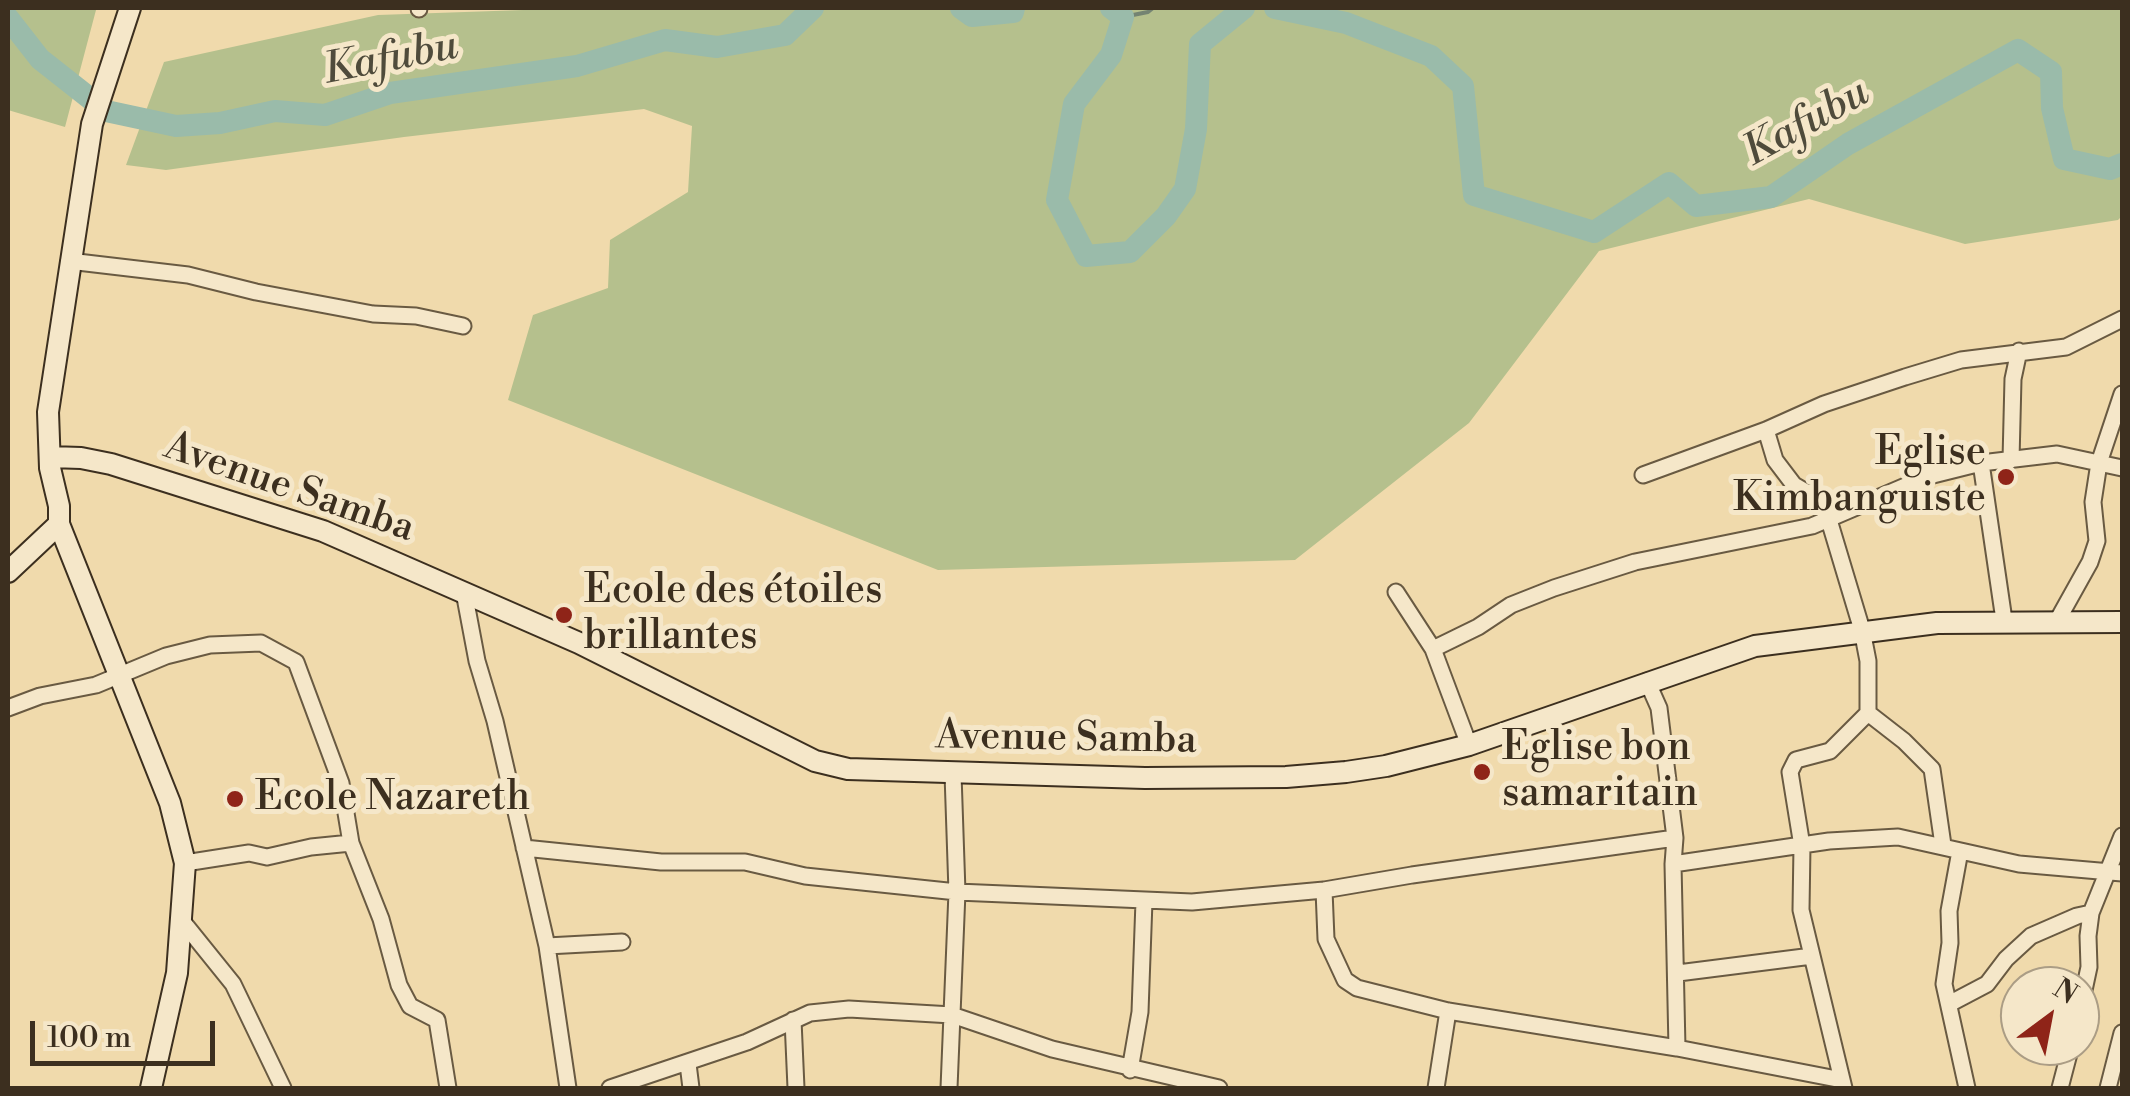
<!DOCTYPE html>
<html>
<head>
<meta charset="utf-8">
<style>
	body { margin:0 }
	#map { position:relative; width:2130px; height:1096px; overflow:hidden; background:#f0daac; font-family:"Libre Bodoni",serif }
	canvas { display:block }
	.frame { position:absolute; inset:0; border:10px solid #3c2f1f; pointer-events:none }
	.north { position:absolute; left:2000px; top:966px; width:100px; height:100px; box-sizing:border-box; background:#f5e7c9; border:2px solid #ab9d85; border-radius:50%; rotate:32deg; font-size:28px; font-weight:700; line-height:40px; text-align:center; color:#3c2f1f }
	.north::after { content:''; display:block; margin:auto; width:35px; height:45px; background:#8f2418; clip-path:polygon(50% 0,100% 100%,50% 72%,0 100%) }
	.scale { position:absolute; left:30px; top:1021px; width:185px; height:45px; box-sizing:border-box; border:5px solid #3c2f1f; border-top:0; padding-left:12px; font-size:30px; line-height:35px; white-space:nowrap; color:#3c2f1f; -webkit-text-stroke:8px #f5e7c9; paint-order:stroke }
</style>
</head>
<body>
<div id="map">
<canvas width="2130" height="1096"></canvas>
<div class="frame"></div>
<div class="north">N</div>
<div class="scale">100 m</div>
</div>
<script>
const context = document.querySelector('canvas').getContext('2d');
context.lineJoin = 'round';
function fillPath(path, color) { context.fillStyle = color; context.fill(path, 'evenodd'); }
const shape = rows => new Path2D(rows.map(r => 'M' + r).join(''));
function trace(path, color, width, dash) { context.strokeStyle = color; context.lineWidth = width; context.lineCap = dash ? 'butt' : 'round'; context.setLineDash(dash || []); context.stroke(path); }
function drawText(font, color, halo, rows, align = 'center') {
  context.font = font + ' "Libre Bodoni",serif'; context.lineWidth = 10; context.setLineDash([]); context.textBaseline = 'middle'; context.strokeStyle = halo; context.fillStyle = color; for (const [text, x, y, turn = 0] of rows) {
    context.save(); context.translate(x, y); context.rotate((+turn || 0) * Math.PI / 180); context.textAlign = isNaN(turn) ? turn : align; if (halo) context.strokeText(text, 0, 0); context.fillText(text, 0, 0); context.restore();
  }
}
fillPath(shape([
	[8,8,92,8,96,10,65,127,8,110],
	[581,8,2122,8,2122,216,2118,220,1965,244,1809,199,1599,251,1469,423,1295,560,938,570,508,400,533,315,608,288,610,240,688,192,692,126,644,109,404,137,166,170,126,165,164,62,378,15]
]), '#b5c08d');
trace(shape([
	[1311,8,1333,20],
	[1123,17,1148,12,1153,8]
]), '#748372', 4);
trace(shape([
	[961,8,972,16,1013,12,1014,8],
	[1111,8,1123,17,1111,55,1074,104,1057,200,1086,256,1130,252,1166,216,1185,189,1196,129,1200,44,1244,8],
	[1275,8,1346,23,1431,56,1463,86,1474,195,1594,232,1669,183,1696,206,1771,197,1848,144,2018,50,2051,72,2052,108,2064,159,2110,169,2122,164],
	[8,18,40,59,106,111,176,126,220,123,275,111,325,115,390,93,577,66,665,40,717,47,785,35,813,8]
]), '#9abbaa', 22);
const street = shape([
	[419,8,419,9],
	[69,261,188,275,256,292,373,314,416,316,463,326],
	[1766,430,1775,460,1794,485,1818,499,1829,520,1862,630,1868,661,1868,713,1830,751,1796,760,1790,772,1802,846,1801,910,1844,1088],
	[2011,460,2013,379,2019,351],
	[1981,463,2004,620],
	[1643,475,1766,430,1824,404,1905,377,1961,360,2066,347,2122,319],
	[464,592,477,661,495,721,547,946,568,1088],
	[1396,592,1433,649,1469,745],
	[2056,623,2090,562,2097,541,2093,502,2099,463,2122,394],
	[1433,649,1478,627,1511,605,1554,588,1635,562,1812,526,1929,476,1981,463,2057,454,2122,468],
	[1647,681,1659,708,1675,838,1673,864,1677,1048],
	[8,708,40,696,96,685,166,656,210,645,261,643,296,662,341,783,351,843,381,919,399,985,410,1006,437,1020,448,1088],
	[1868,713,1904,741,1932,769,1943,845],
	[524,848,661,862,745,862,805,876,957,892,1192,902,1324,890,1412,875,1675,838],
	[1960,851,1949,911,1950,943,1944,984,1967,1088],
	[185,863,249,853,267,857,311,847,351,843],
	[1673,864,1829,841,1898,837,2019,864,2122,873],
	[1324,890,1326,939,1345,980,1357,988,1448,1011,1677,1048,1842,1080],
	[183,922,233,984,283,1088],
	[547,946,622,942],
	[1678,973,1812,956],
	[1949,1004,1987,984,2006,959,2031,936,2077,916,2091,913],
	[2080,1009,2089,967,2088,936,2091,913,2122,836],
	[793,1020,796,1088],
	[688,1064,691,1088],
	[1130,1070,1140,1012,1144,901],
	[610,1088,747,1042,810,1013,849,1009,952,1015,1052,1049,1219,1088],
	[949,1088,957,892,953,774],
	[1436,1088,1448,1011],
	[2060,1088,2071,1046],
	[2108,1088,2122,1033]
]);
const secondary = shape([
	[130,8,92,124,48,412,50,468,59,506,59,524,170,803,185,863,177,973,151,1088],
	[50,457,81,458,111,464,323,531,579,643,815,761,848,769,1145,778,1286,777,1346,772,1386,766,1469,745,1755,646,1937,623,2122,622],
	[8,572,59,524]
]);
trace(street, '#695a42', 19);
trace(secondary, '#3c2f1f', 24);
trace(street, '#f5e7c9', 15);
trace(secondary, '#f5e7c9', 20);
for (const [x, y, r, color] of [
	[2006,477,10,"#8f2418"],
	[564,615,10,"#8f2418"],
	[1482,772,10,"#8f2418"],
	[235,799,10,"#8f2418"]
]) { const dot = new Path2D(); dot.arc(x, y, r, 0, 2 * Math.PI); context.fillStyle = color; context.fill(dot); trace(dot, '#f5e7c9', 4); }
drawText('40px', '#3c2f1f', '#f5e7c9', [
	["Eglise",1986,454,"right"],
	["Kimbanguiste",1986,500,"right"],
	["Ecole des étoiles",584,592],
	["brillantes",584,638],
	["Eglise bon",1502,749],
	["samaritain",1502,795],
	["Ecole Nazareth",255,799]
], 'left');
drawText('40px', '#3c2f1f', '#f5e7c9', [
	["Avenue Samba",289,489,19],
	["Avenue Samba",1066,740,1]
]);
drawText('italic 42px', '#4f4b3b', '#f5e7c9', [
	["Kafubu",391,60,-11],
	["Kafubu",1807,124,-29]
]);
</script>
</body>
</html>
